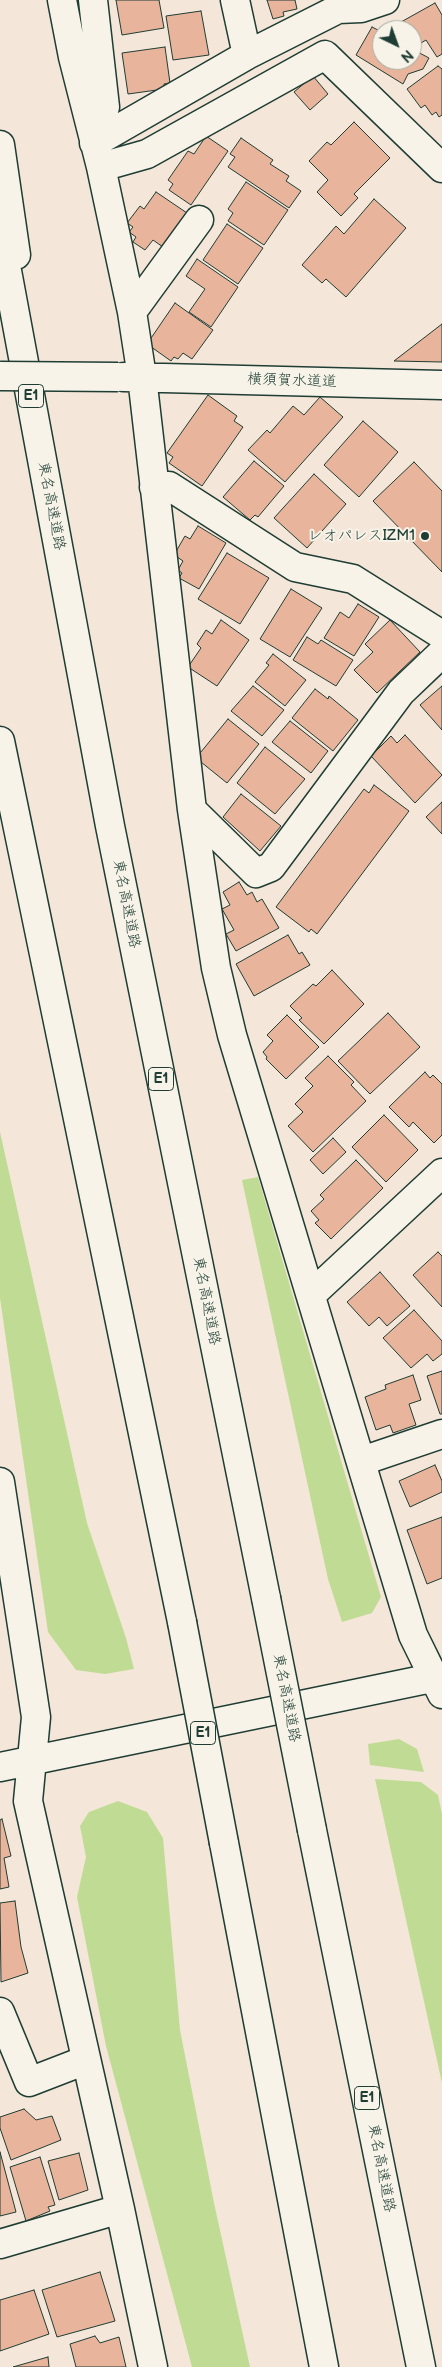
<!DOCTYPE html>
<html>
<head>
<meta charset="utf-8">
<style>
	body { margin:0 }
	#map { position:relative; width:442px; height:2367px; overflow:hidden; background:#f4e6d9; font-family:"Balsamiq Sans",sans-serif }
	canvas { display:block }
	.north { position:absolute; left:372px; top:20px; width:50px; height:50px; box-sizing:border-box; background:#f7f3e8; border:1px solid #a1aaa0; border-radius:50%; rotate:138deg; font-size:14px; font-weight:700; line-height:20px; text-align:center; color:#1f3d34 }
	.north::after { content:''; display:block; margin:auto; width:18px; height:22px; background:#1f3d34; clip-path:polygon(50% 0,100% 100%,50% 72%,0 100%) }
</style>
</head>
<body>
<div id="map">
<canvas width="442" height="2367"></canvas>
<div class="north">N</div>
</div>
<script>
const context = document.querySelector('canvas').getContext('2d');
context.lineJoin = 'round';
function fillPath(path, color) { context.fillStyle = color; context.fill(path, 'evenodd'); }
const shape = rows => new Path2D(rows.map(r => 'M' + r).join(''));
function trace(path, color, width, dash) { context.strokeStyle = color; context.lineWidth = width; context.lineCap = dash ? 'butt' : 'round'; context.setLineDash(dash || []); context.stroke(path); }
function drawText(font, color, halo, rows, align = 'center') {
  context.font = font + ' "Balsamiq Sans","Klee One",sans-serif'; context.lineWidth = 4; context.setLineDash([]); context.textBaseline = 'middle'; context.strokeStyle = halo; context.fillStyle = color; for (const [text, x, y, turn = 0] of rows) {
    context.save(); context.translate(x, y); context.rotate((+turn || 0) * Math.PI / 180); context.textAlign = isNaN(turn) ? turn : align; if (halo) context.strokeText(text, 0, 0); context.fillText(text, 0, 0); context.restore();
  }
}
fillPath(shape([
	[0,1132,87,1523,126,1638,134,1669,105,1674,76,1670,48,1632,0,1298],
	[258,1177,381,1597,372,1613,342,1622,328,1579,242,1180],
	[399,1739,417,1749,424,1772,370,1765,368,1744],
	[375,1779,421,1782,438,1795,442,1814,442,2083],
	[118,1801,147,1812,163,1838,180,2030,214,2203,250,2367,192,2367,106,2046,77,1897,86,1857,80,1826,89,1812]
]), '#c0dc94');
const building = shape([
	[116,0,159,0,164,28,122,35,116,0],
	[267,0,295,0,297,9,283,12,284,16,273,19,267,0],
	[435,3,442,15,442,54,437,57,426,40,416,46,412,40,412,30,406,30,401,22,435,3],
	[201,11,209,55,173,60,166,16,201,11],
	[372,27,382,32,382,60,412,60,412,49,429,58,423,69,408,74,403,84,356,55,372,27],
	[165,47,170,83,164,84,164,89,128,94,122,53,165,47],
	[438,66,442,69,442,115,439,117,436,112,432,115,425,105,421,108,407,89,438,66],
	[313,76,328,94,310,110,294,92,313,76],
	[354,122,390,158,354,194,358,198,341,216,317,192,328,180,309,161,327,142,331,145,354,122],
	[206,136,228,151,191,205,169,190,173,184,168,180,188,151,194,154,206,136],
	[241,138,273,160,270,164,289,176,286,181,301,191,289,208,228,167,235,157,230,154,241,138],
	[246,182,288,210,264,245,228,221,233,213,228,209,246,182],
	[156,192,187,213,163,247,153,240,145,250,133,242,136,237,129,232,133,227,127,223,140,206,144,209,156,192],
	[374,199,406,228,346,297,326,279,322,283,302,265,336,226,344,234,374,199],
	[227,224,263,248,238,284,203,260,227,224],
	[197,259,238,287,211,327,189,312,205,289,186,276,197,259],
	[175,303,213,330,192,359,183,353,178,359,174,357,171,361,147,344,175,303],
	[442,324,442,362,394,361,442,324],
	[208,395,237,416,234,421,243,427,202,486,169,463,173,457,167,453,208,395],
	[320,397,343,417,285,482,248,450,267,430,270,433,293,406,304,415,320,397],
	[363,421,398,452,359,497,324,465,363,421],
	[254,461,284,486,258,517,255,515,250,520,223,497,254,461],
	[414,462,442,491,442,572,373,501,414,462],
	[314,474,346,504,307,548,274,518,314,474],
	[198,526,226,543,199,589,179,578,182,573,178,570,183,561,174,555,185,536,190,539,198,526],
	[227,553,269,578,240,624,198,599,227,553],
	[291,589,322,608,290,657,260,639,291,589],
	[358,604,379,617,354,656,324,638,340,612,349,618,358,604],
	[221,620,249,640,217,686,188,667,201,648,197,644,206,630,212,634,221,620],
	[390,620,420,652,377,693,354,670,373,652,365,644,390,620],
	[307,637,318,644,321,640,353,660,336,686,293,660,307,637],
	[273,654,306,680,285,706,255,682,269,665,266,663,273,654],
	[253,686,284,710,262,736,231,711,253,686],
	[442,686,442,730,420,705,442,686],
	[315,689,328,699,329,696,358,720,333,751,292,718,315,689],
	[228,719,259,744,227,783,196,758,228,719],
	[290,721,328,751,311,773,272,742,290,721],
	[405,735,442,775,415,803,371,756,391,736,397,743,405,735],
	[265,747,305,779,275,814,237,783,265,747],
	[374,785,409,811,317,934,311,929,309,932,276,907,364,789,369,793,374,785],
	[241,794,281,826,260,851,223,817,241,794],
	[442,802,442,834,426,817,442,802],
	[239,882,247,895,252,892,257,902,262,899,279,928,236,951,226,934,234,930,222,909,230,905,223,892,239,882],
	[288,935,299,954,302,952,310,965,254,996,236,964,288,935],
	[332,970,364,1004,324,1044,299,1020,302,1018,290,1006,313,984,316,986,332,970],
	[388,1013,420,1047,370,1094,338,1061,388,1013],
	[287,1015,319,1047,286,1079,266,1059,267,1057,263,1052,273,1041,267,1035,287,1015],
	[328,1056,354,1082,351,1085,366,1101,313,1152,288,1126,303,1112,295,1104,313,1086,305,1078,328,1056],
	[425,1072,430,1078,433,1075,442,1084,442,1135,434,1143,413,1122,409,1127,389,1107,425,1072],
	[384,1115,418,1150,386,1182,352,1147,384,1115],
	[333,1138,346,1152,323,1174,310,1160,333,1138],
	[356,1160,383,1188,331,1239,315,1223,319,1220,311,1211,324,1199,320,1195,356,1160],
	[438,1252,442,1256,442,1307,413,1275,438,1252],
	[380,1272,410,1306,387,1326,379,1317,369,1326,347,1302,380,1272],
	[414,1310,442,1341,442,1354,433,1361,427,1354,411,1368,383,1338,414,1310],
	[442,1371,442,1414,440,1414,427,1376,442,1371],
	[413,1375,421,1400,409,1404,416,1425,393,1433,390,1425,376,1430,365,1397,386,1389,385,1385,413,1375],
	[435,1465,442,1481,442,1492,410,1507,399,1481,435,1465],
	[442,1517,442,1578,427,1584,407,1530,442,1517],
	[2,1819,11,1856,4,1858,9,1887,0,1889,0,1820,2,1819],
	[15,1901,21,1947,28,1973,1,1982,0,1903,15,1901],
	[24,2109,36,2120,52,2116,61,2140,11,2160,0,2128,0,2117,24,2109],
	[0,2152,16,2212,0,2216,0,2152],
	[79,2153,88,2190,59,2200,48,2161,79,2153],
	[40,2157,55,2205,48,2207,50,2211,26,2221,10,2167,40,2157],
	[100,2272,115,2321,57,2337,42,2290,100,2272],
	[34,2290,49,2334,0,2351,0,2300,34,2290],
	[95,2336,100,2343,119,2337,126,2367,76,2367,70,2344,95,2336],
	[48,2357,49,2367,13,2367,48,2357]
]);
fillPath(building, '#e9b49c');
trace(building, '#1f3d34', 1);
const minor = shape([
	[62,0,73,57,101,167,132,312,142,377,192,810,216,968,232,1035,413,1635,442,1694],
	[93,0,105,107,94,143],
	[235,0,247,55],
	[94,143,247,55,338,9,361,8,385,0],
	[101,167,147,154,325,55,442,168],
	[132,312,199,220],
	[124,377,442,385],
	[154,487,169,486,295,567,353,579,442,635],
	[192,810,256,873,271,867,401,692,442,653],
	[312,1294,442,1173],
	[362,1461,442,1434],
	[0,1482,36,1717,28,1801,120,2209,153,2367],
	[0,1767,442,1676],
	[0,2012,29,2082,86,2060],
	[0,2244,120,2209]
]);
const highway = shape([
	[0,145,16,255],
	[0,233,110,826,266,1598],
	[0,741,182,1622],
	[312,1830,421,2367],
	[224,1843,324,2367]
]);
trace(minor, '#1f3d34', 31);
trace(highway, '#1f3d34', 31);
trace(minor, '#f7f3e8', 28);
trace(highway, '#f7f3e8', 28);
const minorBridge = shape([
	[0,376,118,377]
]);
const highwayBridge = shape([
	[266,1598,312,1830],
	[182,1622,224,1843]
]);
trace(minorBridge, '#1f3d34', 31, []);
trace(highwayBridge, '#1f3d34', 31, []);
trace(minorBridge, '#f7f3e8', 28);
trace(highwayBridge, '#f7f3e8', 28);
for (const [x, y, r, color] of [
	[425,536,5,"#1f3d34"]
]) { const dot = new Path2D(); dot.arc(x, y, r, 0, 2 * Math.PI); context.fillStyle = color; context.fill(dot); trace(dot, '#f7f3e8', 2); }
for (const [x, y, w] of [
	[31,396,25],
	[161,1079,25],
	[203,1733,25],
	[367,2098,25]
]) { const box = new Path2D(); box.roundRect(x - w / 2, y - 11.5, w, 23, 4); context.fillStyle = '#f7f3e8'; context.fill(box); trace(box, '#1f3d34', 1); }
drawText('bold 14px', '#1f3d34', null, [
	["E1",31,396],
	["E1",161,1079],
	["E1",203,1733],
	["E1",367,2098]
]);
drawText('15px', '#1f3d34', '#f7f3e8', [
	["横須賀水道道",292,381,2],
	["東名高速道路",51,506,79],
	["東名高速道路",126,904,79],
	["東名高速道路",206,1301,79],
	["東名高速道路",286,1698,79],
	["東名高速道路",381,2168,79]
]);
drawText('15px', '#1f3d34', '#f7f3e8', [
	["レオパレスIZM1",415,536]
], 'right');
</script>
</body>
</html>
